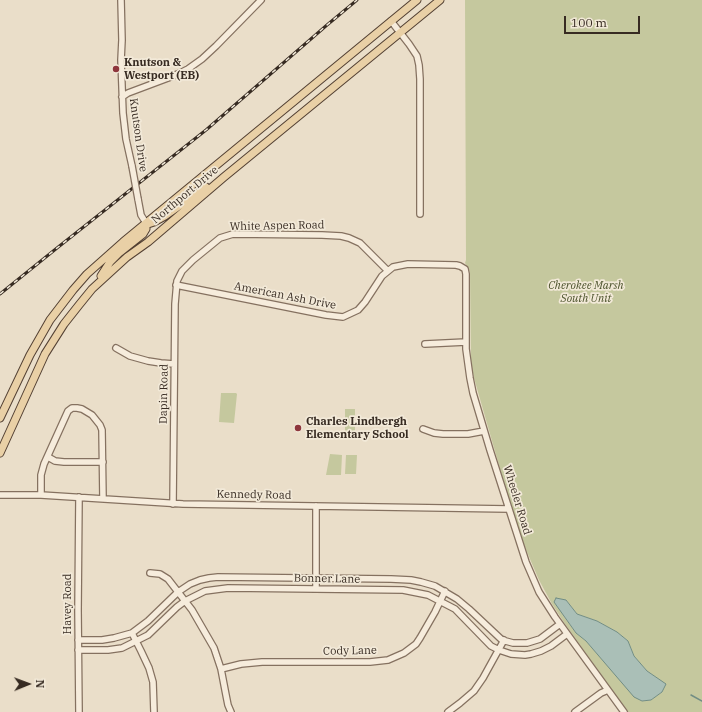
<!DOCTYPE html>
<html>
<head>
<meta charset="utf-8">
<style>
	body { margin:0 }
	#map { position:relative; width:702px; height:712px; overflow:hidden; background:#eadec9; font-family:"IBM Plex Serif",serif }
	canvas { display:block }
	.north { position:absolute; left:8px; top:664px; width:40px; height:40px; -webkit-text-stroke:3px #f2e9d8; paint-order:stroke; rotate:89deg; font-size:11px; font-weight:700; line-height:16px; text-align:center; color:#372b22 }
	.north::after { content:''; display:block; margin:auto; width:14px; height:18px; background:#372b22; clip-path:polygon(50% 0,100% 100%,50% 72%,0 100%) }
	.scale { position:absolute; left:564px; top:16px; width:76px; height:18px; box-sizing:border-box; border:2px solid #372b22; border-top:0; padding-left:5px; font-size:12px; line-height:14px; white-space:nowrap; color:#372b22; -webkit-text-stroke:3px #f2e9d8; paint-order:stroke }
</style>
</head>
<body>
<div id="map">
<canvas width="702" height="712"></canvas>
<div class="north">N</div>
<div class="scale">100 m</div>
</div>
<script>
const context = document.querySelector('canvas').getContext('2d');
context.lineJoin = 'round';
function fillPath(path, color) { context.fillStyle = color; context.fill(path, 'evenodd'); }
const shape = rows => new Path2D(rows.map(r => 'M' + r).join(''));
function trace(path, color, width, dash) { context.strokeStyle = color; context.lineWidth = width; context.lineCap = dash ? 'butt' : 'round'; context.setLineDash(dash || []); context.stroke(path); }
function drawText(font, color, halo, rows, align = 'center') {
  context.font = font + ' "IBM Plex Serif",serif'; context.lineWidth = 3.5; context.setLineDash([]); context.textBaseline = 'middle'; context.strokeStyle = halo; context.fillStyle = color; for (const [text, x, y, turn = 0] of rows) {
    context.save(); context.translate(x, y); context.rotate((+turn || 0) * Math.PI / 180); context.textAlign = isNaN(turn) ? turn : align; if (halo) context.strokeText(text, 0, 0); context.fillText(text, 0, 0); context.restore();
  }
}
fillPath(shape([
	[465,0,702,0,702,712,628,712,565,624,552,604,539,580,527,552,515,521,474,378,471,364,470,273,469,269,465,263,466,260],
	[566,600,577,614,597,621,617,632,628,641,634,656,647,671,665,684,662,692,651,700,642,701,622,682,586,641,576,633,563,615],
	[221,393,236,393,237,394,234,423,219,422],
	[345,409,355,409,355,437,345,437],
	[330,454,342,455,341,475,326,475],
	[346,455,357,455,356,474,345,474]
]), '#c5c89e');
const water = shape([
	[556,598,566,600,577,614,597,621,617,632,628,641,634,656,647,671,666,684,662,692,651,700,642,701,634,697,586,641,576,633,554,602,556,598]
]);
fillPath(water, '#aabfb7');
trace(water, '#718d84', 1);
trace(shape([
	[691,695,702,701]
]), '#718d84', 1.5);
const minor = shape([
	[121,0,122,40,121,60,123,113,126,139,132,166],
	[391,21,409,44,417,56,419,65,420,79,420,214],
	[122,97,128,93,168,78,180,73,188,69,202,59,216,46,261,0],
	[138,199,141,215,146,223],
	[176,285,326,315,343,317,358,310,365,302,382,276,393,267,408,264,456,265,460,266,465,269,466,274,466,349,470,378,473,393,490,450,526,562,539,592,555,617,624,712],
	[425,344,466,342],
	[116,348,130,356,148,361,161,363,174,364],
	[423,429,434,433,443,434,468,434,484,431],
	[48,457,55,461,64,462,103,462],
	[0,495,41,495,183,504,509,509],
	[41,495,41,475,44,464,68,411,72,408,77,408,82,409,92,415,100,425,102,430,103,499],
	[79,497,78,610,79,712],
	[173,504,175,304,177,281,182,271,193,260,220,238,233,234,322,235,341,236,349,238,360,243,388,271],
	[316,506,316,589],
	[150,573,160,574,168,579,192,610,214,648,221,669,226,695,228,705,231,712],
	[132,633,141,651,149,668,153,682,154,712],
	[78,640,102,640,114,638,132,633,148,621,178,592,190,584,200,580,209,578,218,577,391,579,411,580,421,582,435,586,457,599,469,609,502,640,513,643,527,643,540,639,560,624],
	[78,650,108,650,122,648,148,635,177,607,185,601,205,591,228,588,403,590,428,595,455,609,491,646,499,650,511,654,525,655,531,654,541,651,551,646,567,634],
	[221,669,241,664,262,662,370,662,388,660,404,653,416,644,420,638,435,612,445,591],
	[448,712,460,703,474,691,483,678,504,640],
	[575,712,601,693,608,690]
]);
const major = shape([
	[148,224,154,222,165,216,192,197,206,187],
	[101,276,110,262,119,253,143,234,146,229,146,223],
	[0,418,30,355,50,320,73,290,87,274,123,242,417,0],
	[0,453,45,354,64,324,79,305,92,289,127,257,148,242,224,177,440,0]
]);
trace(minor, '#857160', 8);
trace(major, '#534033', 9);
trace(minor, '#f6ecdc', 5.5);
trace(major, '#e9d0a6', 7);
const rail = shape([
	[0,294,57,248,206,130,327,25,357,0]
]);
trace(rail, '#372b22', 3);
trace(rail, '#f2e9d8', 1.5, [4.5]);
const minorBridge = shape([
	[132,166,138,199]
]);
trace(minorBridge, '#857160', 8, []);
trace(minorBridge, '#f6ecdc', 5.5);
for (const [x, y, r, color] of [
	[116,69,4,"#8e363c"],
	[298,428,4,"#8e363c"]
]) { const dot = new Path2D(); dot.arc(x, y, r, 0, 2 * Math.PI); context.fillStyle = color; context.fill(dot); trace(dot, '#f2e9d8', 1.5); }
drawText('bold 11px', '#372b22', '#f2e9d8', [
	["Knutson &",124,63],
	["Westport (EB)",124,76],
	["Charles Lindbergh",306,422],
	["Elementary School",306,435]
], 'left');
drawText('11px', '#372b22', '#f2e9d8', [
	["Knutson Drive",138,135,82],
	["Northport Drive",185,195,-40],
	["White Aspen Road",277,226,-1],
	["American Ash Drive",285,296,11],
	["Dapin Road",164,394,-89],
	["Kennedy Road",254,495,1],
	["Wheeler Road",517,500,73],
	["Bonner Lane",327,579,1],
	["Havey Road",68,604,-90],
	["Cody Lane",350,651,-1]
]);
drawText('italic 11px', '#4a512a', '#f2e9d8', [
	["Cherokee Marsh",586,286],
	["South Unit",586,299]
]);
</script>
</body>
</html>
